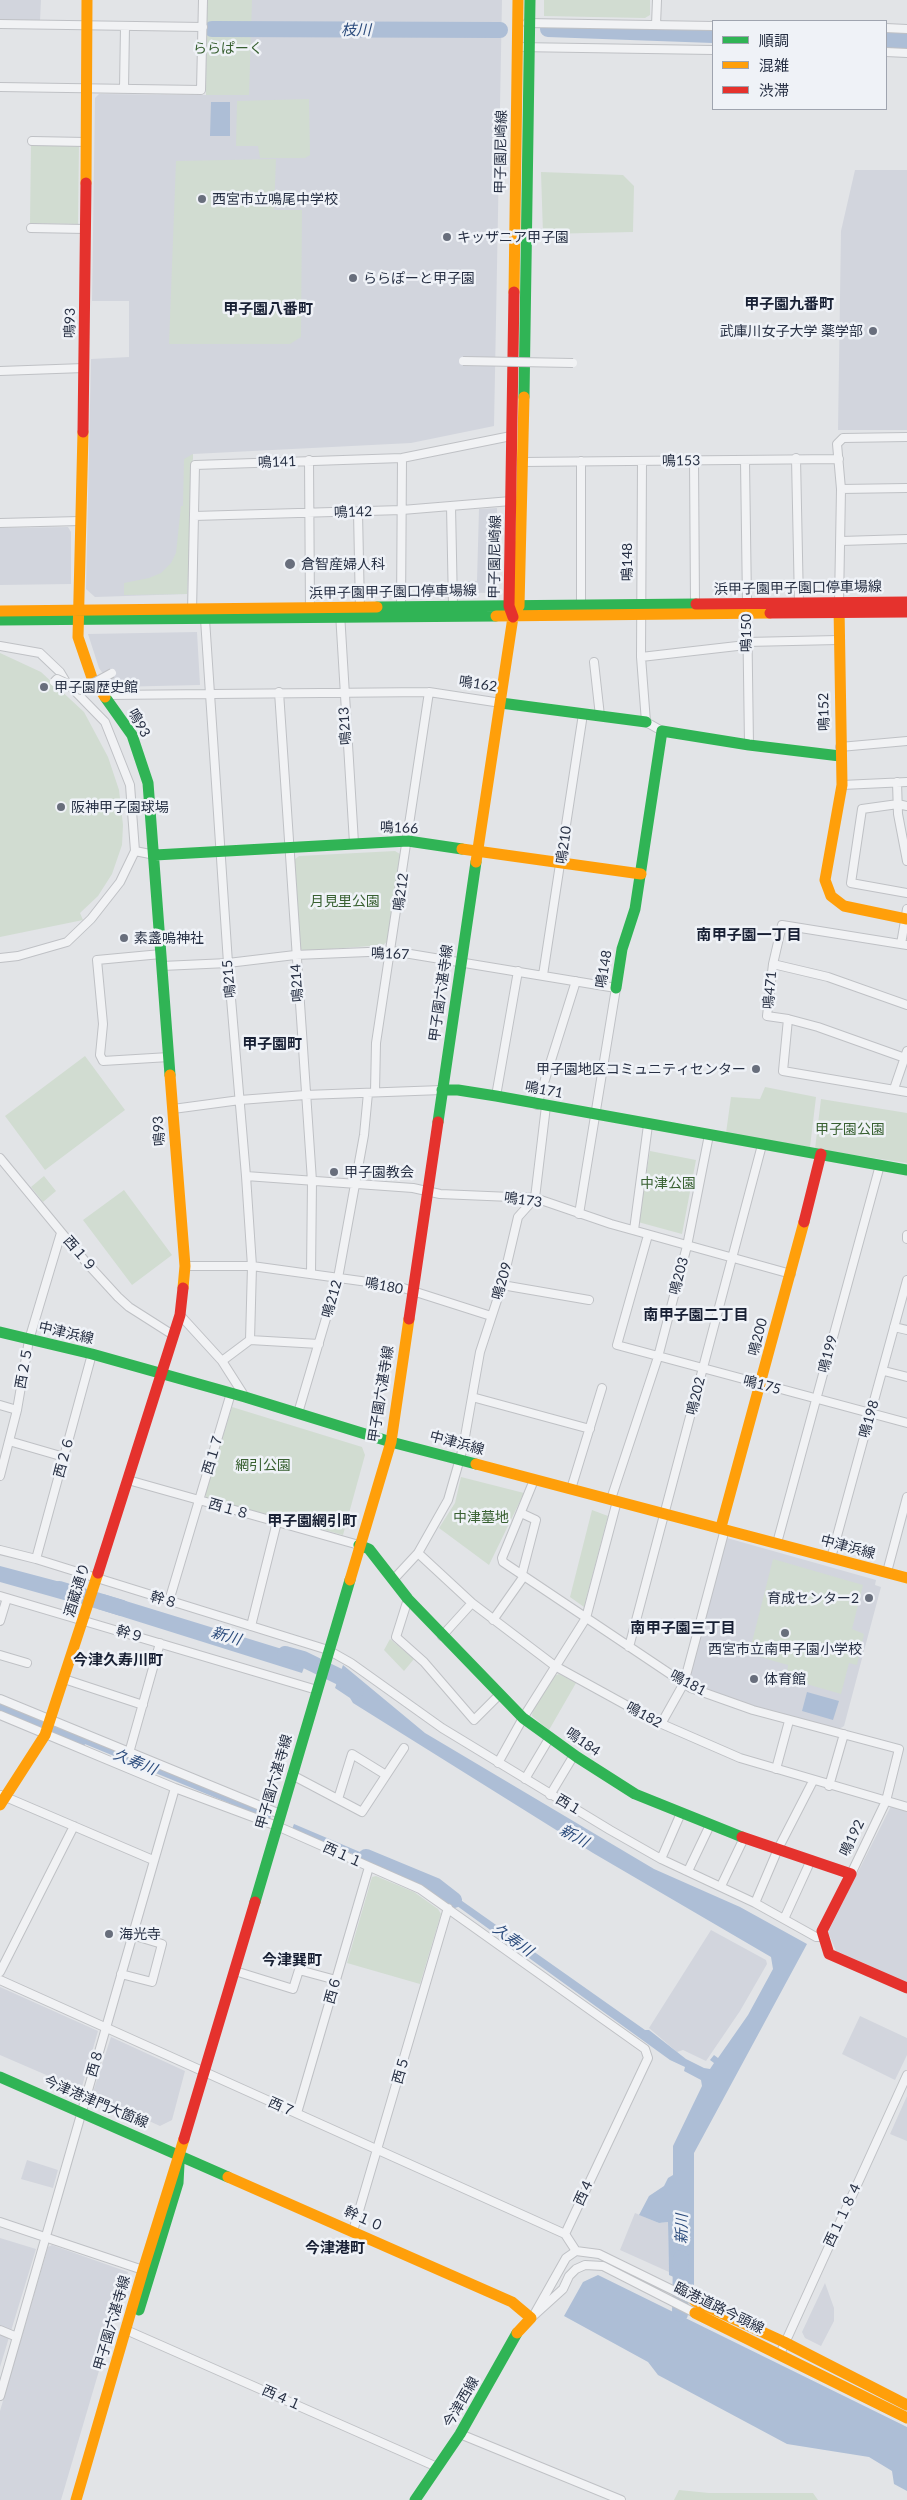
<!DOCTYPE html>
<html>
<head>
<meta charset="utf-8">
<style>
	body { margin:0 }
	#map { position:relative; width:907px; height:2500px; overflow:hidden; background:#e2e4e7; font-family:Lato,"Noto Sans JP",sans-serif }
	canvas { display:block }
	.legend { position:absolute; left:712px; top:20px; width:175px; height:90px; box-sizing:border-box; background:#eff2f7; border:1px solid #9fa4af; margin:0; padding:6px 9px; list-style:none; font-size:15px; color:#262f43 }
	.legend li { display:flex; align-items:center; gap:10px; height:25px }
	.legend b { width:25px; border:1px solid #9fa4af }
</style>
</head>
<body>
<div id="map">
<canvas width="907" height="2500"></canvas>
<ul class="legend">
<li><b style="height:6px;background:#30b455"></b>順調</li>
<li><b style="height:6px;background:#ff9f0a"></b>混雑</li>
<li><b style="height:6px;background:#e5322d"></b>渋滞</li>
</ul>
</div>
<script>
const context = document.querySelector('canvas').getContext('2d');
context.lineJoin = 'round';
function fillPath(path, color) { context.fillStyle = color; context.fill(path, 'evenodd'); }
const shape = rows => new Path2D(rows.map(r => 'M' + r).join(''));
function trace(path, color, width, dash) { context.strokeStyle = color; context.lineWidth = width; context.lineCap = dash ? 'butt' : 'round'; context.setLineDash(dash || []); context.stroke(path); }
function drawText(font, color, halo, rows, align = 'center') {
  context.font = font + ' Lato,"Noto Sans JP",sans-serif'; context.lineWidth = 5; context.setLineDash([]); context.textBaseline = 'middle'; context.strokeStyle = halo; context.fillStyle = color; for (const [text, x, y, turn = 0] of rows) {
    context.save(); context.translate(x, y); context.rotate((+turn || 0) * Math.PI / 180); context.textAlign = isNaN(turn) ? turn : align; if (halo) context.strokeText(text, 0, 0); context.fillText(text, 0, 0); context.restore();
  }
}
fillPath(shape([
	[0,0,41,0,40,21,0,20],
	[207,0,502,0,494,426,411,443,193,454,187,594,95,597,86,589,91,359,129,357,129,301,92,301,95,98,99,94,206,95],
	[855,170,907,170,907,430,838,430,841,231],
	[497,508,496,587,489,593,456,592,456,582,477,581,479,509],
	[68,527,71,532,71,584,0,585,0,528],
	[197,632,200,685,112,687,99,668,88,634],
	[727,1538,876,1580,875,1585,881,1587,844,1726,839,1729,755,1706,691,1684,689,1679],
	[891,1806,907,1811,907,1982,836,1951,828,1932],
	[711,1930,766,1960,767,1964,740,2011,706,2061,683,2050,677,2052,649,2028],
	[0,1987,98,2031,81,2090,0,2055],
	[860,2016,907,2038,907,2055,895,2080,842,2054],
	[111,2037,185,2071,172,2120,160,2126,92,2095],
	[907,2096,907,2141,890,2134],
	[27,2160,58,2170,53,2188,21,2179],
	[635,2213,659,2223,668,2222,669,2272,620,2250],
	[0,2238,36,2249,0,2367],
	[52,2245,128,2272,61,2500,0,2500,0,2411,48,2247],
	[825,2283,834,2308,834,2321,821,2346,805,2338,802,2332]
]), '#d2d5dd');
fillPath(shape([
	[207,0,252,0,249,95,206,95],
	[544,0,650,0,650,15,645,18,544,16],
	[309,99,310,155,305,158,260,158,258,146,236,146,237,101],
	[31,143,79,143,78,224,30,223],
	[276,159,274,210,302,210,301,337,290,344,169,344,176,161],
	[541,172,623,175,634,186,633,232,543,234],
	[193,454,187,594,124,595,124,583,149,578,161,573,171,563,176,553,181,506,183,506,184,459],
	[0,653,41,672,84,712,108,757,119,790,123,825,122,845,112,874,98,896,80,913,83,920,0,937],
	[395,851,400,854,388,941,383,945,304,951,299,948,294,860,299,856],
	[85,1056,125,1110,45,1170,5,1116],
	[765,1087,816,1097,810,1147,726,1133,731,1097,760,1099],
	[821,1099,907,1113,907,1163,815,1149],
	[650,1151,696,1160,682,1234,638,1222],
	[44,1176,56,1191,43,1202,31,1187],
	[124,1190,172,1255,132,1285,83,1220],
	[232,1407,362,1447,365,1455,343,1535,206,1498,205,1493],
	[461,1477,524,1493,489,1565,439,1528,455,1503],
	[592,1510,608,1516,584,1607,570,1597],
	[773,1559,863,1585,852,1629,864,1634,857,1665,849,1663,841,1694,803,1683,804,1678,787,1673,788,1665,749,1654],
	[390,1639,414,1659,404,1671,384,1650],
	[559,1674,576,1683,549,1730,532,1716,533,1709,554,1676],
	[376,1876,414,1892,438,1909,441,1914,420,1984,347,1963,372,1877],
	[679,2490,709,2493,813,2493,818,2500,674,2500]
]), '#d1dcd1');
fillPath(shape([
	[211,102,230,102,230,136,210,136],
	[0,1566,83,1588,78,1604,0,1582],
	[103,1594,308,1657,302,1673,98,1609],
	[343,1665,425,1733,654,1869,740,1907,807,1944,694,2153,694,2286,669,2275,668,2222,659,2223,639,2215,649,2196,664,2186,668,2178,673,2175,673,2146,702,2086,701,2080,684,2071,685,2067,670,2060,435,1890,438,1884,645,2030,649,2030,686,2059,704,2068,710,2069,714,2063,710,2060,714,2055,718,2058,748,2015,773,1969,771,1957,593,1853,353,1703,350,1698,335,1688],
	[807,1692,839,1701,833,1720,802,1711],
	[60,1728,271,1815,270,1820,58,1733],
	[294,1824,386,1863,384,1867,292,1829],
	[598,2275,907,2427,907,2491,894,2484,892,2471,869,2457,787,2444,658,2375,648,2362,564,2316,583,2282]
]), '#adbed6');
trace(shape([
	[212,29,500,30],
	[548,29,713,35],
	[886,40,907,41],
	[59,1589,122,1608],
	[285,1654,303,1659,340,1677,356,1690],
	[0,1707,79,1739],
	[366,1857,436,1886,454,1900],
	[680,2314,681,2258]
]), '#adbed6', 16);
const street = shape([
	[527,23,713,26],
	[0,24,203,27],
	[656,25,657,0],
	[886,28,907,29],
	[517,47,713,50],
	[886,52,907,53],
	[0,87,201,90,203,0],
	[124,89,125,26],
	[32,141,86,142],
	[31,228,85,229],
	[0,371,84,368],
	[796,458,799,604],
	[309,460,310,611],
	[694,460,695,604],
	[581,461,581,608],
	[642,461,641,657,646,722,662,731],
	[745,461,749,745],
	[523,462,839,459],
	[841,489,907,488],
	[451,506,453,606],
	[358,512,360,610],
	[194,516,402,510,511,501],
	[0,523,80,521],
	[841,541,907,539],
	[839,603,841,489,837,444,843,438,907,437],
	[401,611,402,458],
	[192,612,195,465,402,458,511,436],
	[340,613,354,843],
	[205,619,228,963,246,1176,252,1266,250,1340],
	[746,642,838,640],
	[0,646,40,653,60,672,66,682,105,722,130,785,135,851,120,882,91,919,67,942,18,956,0,958],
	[641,657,746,645],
	[594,662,600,716],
	[279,692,312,1181,311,1274],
	[105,695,429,692,501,703],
	[840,747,907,741],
	[897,782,898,814,907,861],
	[842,785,907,782],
	[907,806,898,804,862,809,851,883,907,893],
	[135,851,155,855],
	[901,944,907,909],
	[907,945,782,925,773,964,767,1016,788,1019,783,1071,907,1092],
	[161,954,97,960,103,1024,100,1055,103,1061,169,1057],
	[773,964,828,977,907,1005],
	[162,966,228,963,295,955,392,951,616,988,579,1214],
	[543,975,583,714],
	[788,1019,818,1027,905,1058],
	[894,1089,907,1051],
	[375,1092,376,1043,429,692],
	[496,1096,518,971],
	[537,1105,576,981],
	[173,1109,240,1100,305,1095,442,1090],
	[0,1158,85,1261,118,1297,129,1307,173,1335],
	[246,1176,413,1188,440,1194,535,1198,611,1224,791,1274],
	[634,1230,648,1125],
	[648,1235,617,1345,907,1423],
	[907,1235,907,1239],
	[185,1266,252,1266,397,1286,491,1316],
	[502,1285,589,1300],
	[180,1315,222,1361,245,1397],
	[894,1327,907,1330],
	[222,1361,250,1340,319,1344],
	[884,1371,907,1377],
	[472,1397,590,1429],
	[0,1405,17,1410],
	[298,1413,338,1278,364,1135,368,1093],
	[9,1441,64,1457],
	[0,1476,17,1410,29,1340,61,1233],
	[128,1480,359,1545],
	[534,1480,502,1558,503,1562,691,1688,753,1710,899,1749,886,1801,851,1874],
	[571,1489,602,1388],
	[611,1499,658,1357,687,1246,709,1135],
	[521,1513,536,1520,522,1574],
	[777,1543,880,1165],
	[0,1550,36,1559,328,1650,351,1663,442,1728,610,1830,661,1859,755,1903,816,1937,823,1937],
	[418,1553,472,1603,555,1666,655,1721,740,1758,907,1807],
	[831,1558,907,1280],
	[36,1559,92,1354],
	[887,1572,907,1497],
	[393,1580,418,1553,448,1500,463,1448,480,1352,502,1285,518,1217,535,1198,546,1106],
	[0,1596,317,1690],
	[408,1599,396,1637,424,1662,474,1720,499,1695],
	[169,1601,231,1393],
	[493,1620,524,1576],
	[0,1621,7,1598],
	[251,1626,277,1522],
	[442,1636,472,1603],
	[629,1647,762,1145],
	[0,1655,27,1663],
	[64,1679,143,1705],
	[0,1699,280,1814],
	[0,1715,175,1788,277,1826,420,1889,645,2049,648,2058,565,2234,576,2251],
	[661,1724,684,1683,725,1529],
	[129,1753,160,1643],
	[498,1763,523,1718,586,1618,617,1501],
	[776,1769,789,1721],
	[292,1775,362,1812,404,1748],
	[525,1779,550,1737],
	[829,1786,844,1734],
	[1,1795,153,1860],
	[550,1795,574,1755],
	[338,1799,352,1754,386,1775],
	[661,1859,681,1813],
	[688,1871,710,1825],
	[721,1886,744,1838],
	[755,1903,778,1849,813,1781],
	[784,1919,811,1860],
	[235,1971,293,1989,299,1970,336,1980],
	[0,1972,74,1826],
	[121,1974,152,1982,162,1944,132,1935],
	[0,1980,565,2234],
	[297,2113,369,1867],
	[0,2222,143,2270],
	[353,2231,448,1908],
	[576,2251,599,2254,695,2301],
	[535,2313,566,2258,576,2251],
	[531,2318,563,2289,569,2276,576,2269,585,2265,603,2266,695,2313],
	[0,2330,17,2337],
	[126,2330,437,2467],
	[780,2354,907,2075],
	[0,2396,175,1788],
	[460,2434,621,2500]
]);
trace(street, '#bfc1c5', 10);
trace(street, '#f1f2f4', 8);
trace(shape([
	[524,397,530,0],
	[377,607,696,604],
	[0,620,496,616],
	[105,697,132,735,148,783,170,1075],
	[501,703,646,722],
	[155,855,408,841,462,849],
	[616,988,622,949,635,909,662,731,749,745,840,756],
	[442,1090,458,1090,496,1096,907,1170],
	[438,1122,476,862],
	[0,1332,92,1354,245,1397,391,1442,476,1464],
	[359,1545,369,1549,408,1599,523,1718,577,1757,635,1794,742,1837],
	[255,1902,350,1580],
	[0,2077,228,2177],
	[139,2310,178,2183,179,2164],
	[415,2500,460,2434,517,2333]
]), '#30b455', 11);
trace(shape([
	[86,183,87,0],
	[514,292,518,0],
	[83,432,78,637,92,678,105,697],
	[839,607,842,785,825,880,831,896,844,906,907,919],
	[0,611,377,607],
	[515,612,519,606,524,397],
	[496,616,770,613],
	[462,849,641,874],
	[476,862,513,617],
	[170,1075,185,1266,183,1288],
	[476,1464,907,1578],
	[721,1527,804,1222],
	[350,1580,391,1442,409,1319],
	[0,1805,45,1735,98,1573],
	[228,2177,512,2302,531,2318,517,2333],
	[695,2301,784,2342,907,2405],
	[695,2313,907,2418],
	[76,2500,143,2270,184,2139]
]), '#ff9f0a', 11);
trace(shape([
	[83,432,86,183],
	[696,604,907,602],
	[770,613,907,612],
	[513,617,509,606,514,292],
	[804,1222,821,1154],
	[409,1319,438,1122],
	[98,1573,180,1315,183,1288],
	[742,1837,851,1874,822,1931,829,1954,907,1988],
	[184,2139,255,1902]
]), '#e5322d', 11);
const streetBridge = shape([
	[463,361,573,363],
	[54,682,57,679,81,690,112,673]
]);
trace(streetBridge, '#bfc1c5', 10, []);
trace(streetBridge, '#f1f2f4', 8);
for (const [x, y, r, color] of [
	[202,199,5,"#686e7c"],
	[447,237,5,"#686e7c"],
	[353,278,5,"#686e7c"],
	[873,331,5,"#686e7c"],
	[290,564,6,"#686e7c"],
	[44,687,5,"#686e7c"],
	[61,807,5,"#686e7c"],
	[124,938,5,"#686e7c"],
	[756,1069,5,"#686e7c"],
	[334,1172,5,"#686e7c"],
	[869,1598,5,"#686e7c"],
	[785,1633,5,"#686e7c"],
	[754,1679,5,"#686e7c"],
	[109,1934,5,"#686e7c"]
]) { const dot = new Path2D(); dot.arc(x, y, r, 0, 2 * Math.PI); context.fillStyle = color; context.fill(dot); trace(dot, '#eff2f7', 2); }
drawText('14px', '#386031', '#eff2f7', [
	["ららぱーく",228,48],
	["月見里公園",345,901],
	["甲子園公園",850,1129],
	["中津公園",668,1183],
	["網引公園",263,1465],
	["中津墓地",481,1517]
]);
drawText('14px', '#262f43', '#eff2f7', [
	["甲子園尼崎線",501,152,-89],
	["鳴93",70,323,-89],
	["鳴153",681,461,-1],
	["鳴141",277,462,-2],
	["鳴142",353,512,-2],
	["甲子園尼崎線",495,557,-89],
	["鳴148",627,562,-90],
	["浜甲子園甲子園口停車場線",798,588,-1],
	["浜甲子園甲子園口停車場線",393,592,-1],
	["鳴150",746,633,-90],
	["鳴162",478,684,9],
	["鳴152",824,712,-91],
	["鳴93",139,723,61],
	["鳴213",345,726,-94],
	["鳴166",399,828,2],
	["鳴210",564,845,-82],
	["鳴212",401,892,-82],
	["鳴167",390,954,2],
	["鳴148",604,969,-80],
	["鳴215",229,979,-95],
	["鳴214",297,983,-94],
	["鳴471",770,990,-85],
	["甲子園六湛寺線",441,993,-82],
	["鳴171",544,1090,11],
	["鳴93",159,1131,-94],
	["鳴173",523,1200,8],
	["西１９",80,1254,49],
	["鳴203",679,1276,-75],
	["鳴209",502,1281,-74],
	["鳴180",384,1286,11],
	["鳴212",332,1299,-74],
	["中津浜線",66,1333,13],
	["鳴200",758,1337,-75],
	["鳴199",828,1354,-75],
	["西２５",24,1368,-80],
	["鳴175",762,1385,15],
	["甲子園六湛寺線",381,1394,-81],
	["鳴202",696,1396,-76],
	["鳴198",869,1419,-74],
	["中津浜線",457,1443,15],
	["西１７",213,1454,-73],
	["西２６",64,1457,-75],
	["西１８",229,1509,16],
	["中津浜線",848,1547,15],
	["酒蔵通り",77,1590,-73],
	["幹８",164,1600,17],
	["幹９",130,1634,17],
	["鳴181",688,1683,28],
	["鳴182",644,1715,29],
	["鳴184",583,1742,35],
	["甲子園六湛寺線",274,1782,-74],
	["西１",569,1805,31],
	["鳴192",852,1838,-64],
	["西１１",343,1855,24],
	["西６",333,1990,-74],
	["西８",95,2063,-74],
	["西５",401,2070,-74],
	["今津港津門大箇線",96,2102,23],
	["西７",282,2107,24],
	["西４",584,2192,-65],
	["西１１８４",843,2214,-65],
	["幹１０",364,2219,24],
	["臨港道路今頭線",719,2308,26],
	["甲子園六湛寺線",112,2323,-74],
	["西４１",282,2398,24],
	["今津西線",461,2402,-60]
]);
drawText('14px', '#262f43', '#eff2f7', [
	["西宮市立鳴尾中学校",212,199],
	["キッザニア甲子園",457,237],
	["ららぽーと甲子園",363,278],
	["武庫川女子大学 薬学部",863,331,"right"],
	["倉智産婦人科",301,564],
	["甲子園歴史館",54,687],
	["阪神甲子園球場",71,807],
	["素盞嗚神社",134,938],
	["甲子園地区コミュニティセンター",746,1069,"right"],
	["甲子園教会",344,1172],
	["育成センター2",859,1598,"right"],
	["西宮市立南甲子園小学校",785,1649,"center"],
	["体育館",764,1679],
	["海光寺",119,1934]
], 'left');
drawText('italic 15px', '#2b4b7c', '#eff2f7', [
	["枝川",356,30],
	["新川",226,1636,16],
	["久寿川",135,1762,22],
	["新川",574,1836,29],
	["久寿川",513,1940,35],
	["新川",682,2229,-89]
]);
drawText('bold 15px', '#182034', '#eff2f7', [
	["甲子園九番町",789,304],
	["甲子園八番町",268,309],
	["南甲子園一丁目",749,935],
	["甲子園町",272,1044],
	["南甲子園二丁目",696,1315],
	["甲子園網引町",312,1521],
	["南甲子園三丁目",683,1628],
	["今津久寿川町",118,1660],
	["今津巽町",292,1960],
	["今津港町",335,2248]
]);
</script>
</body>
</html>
